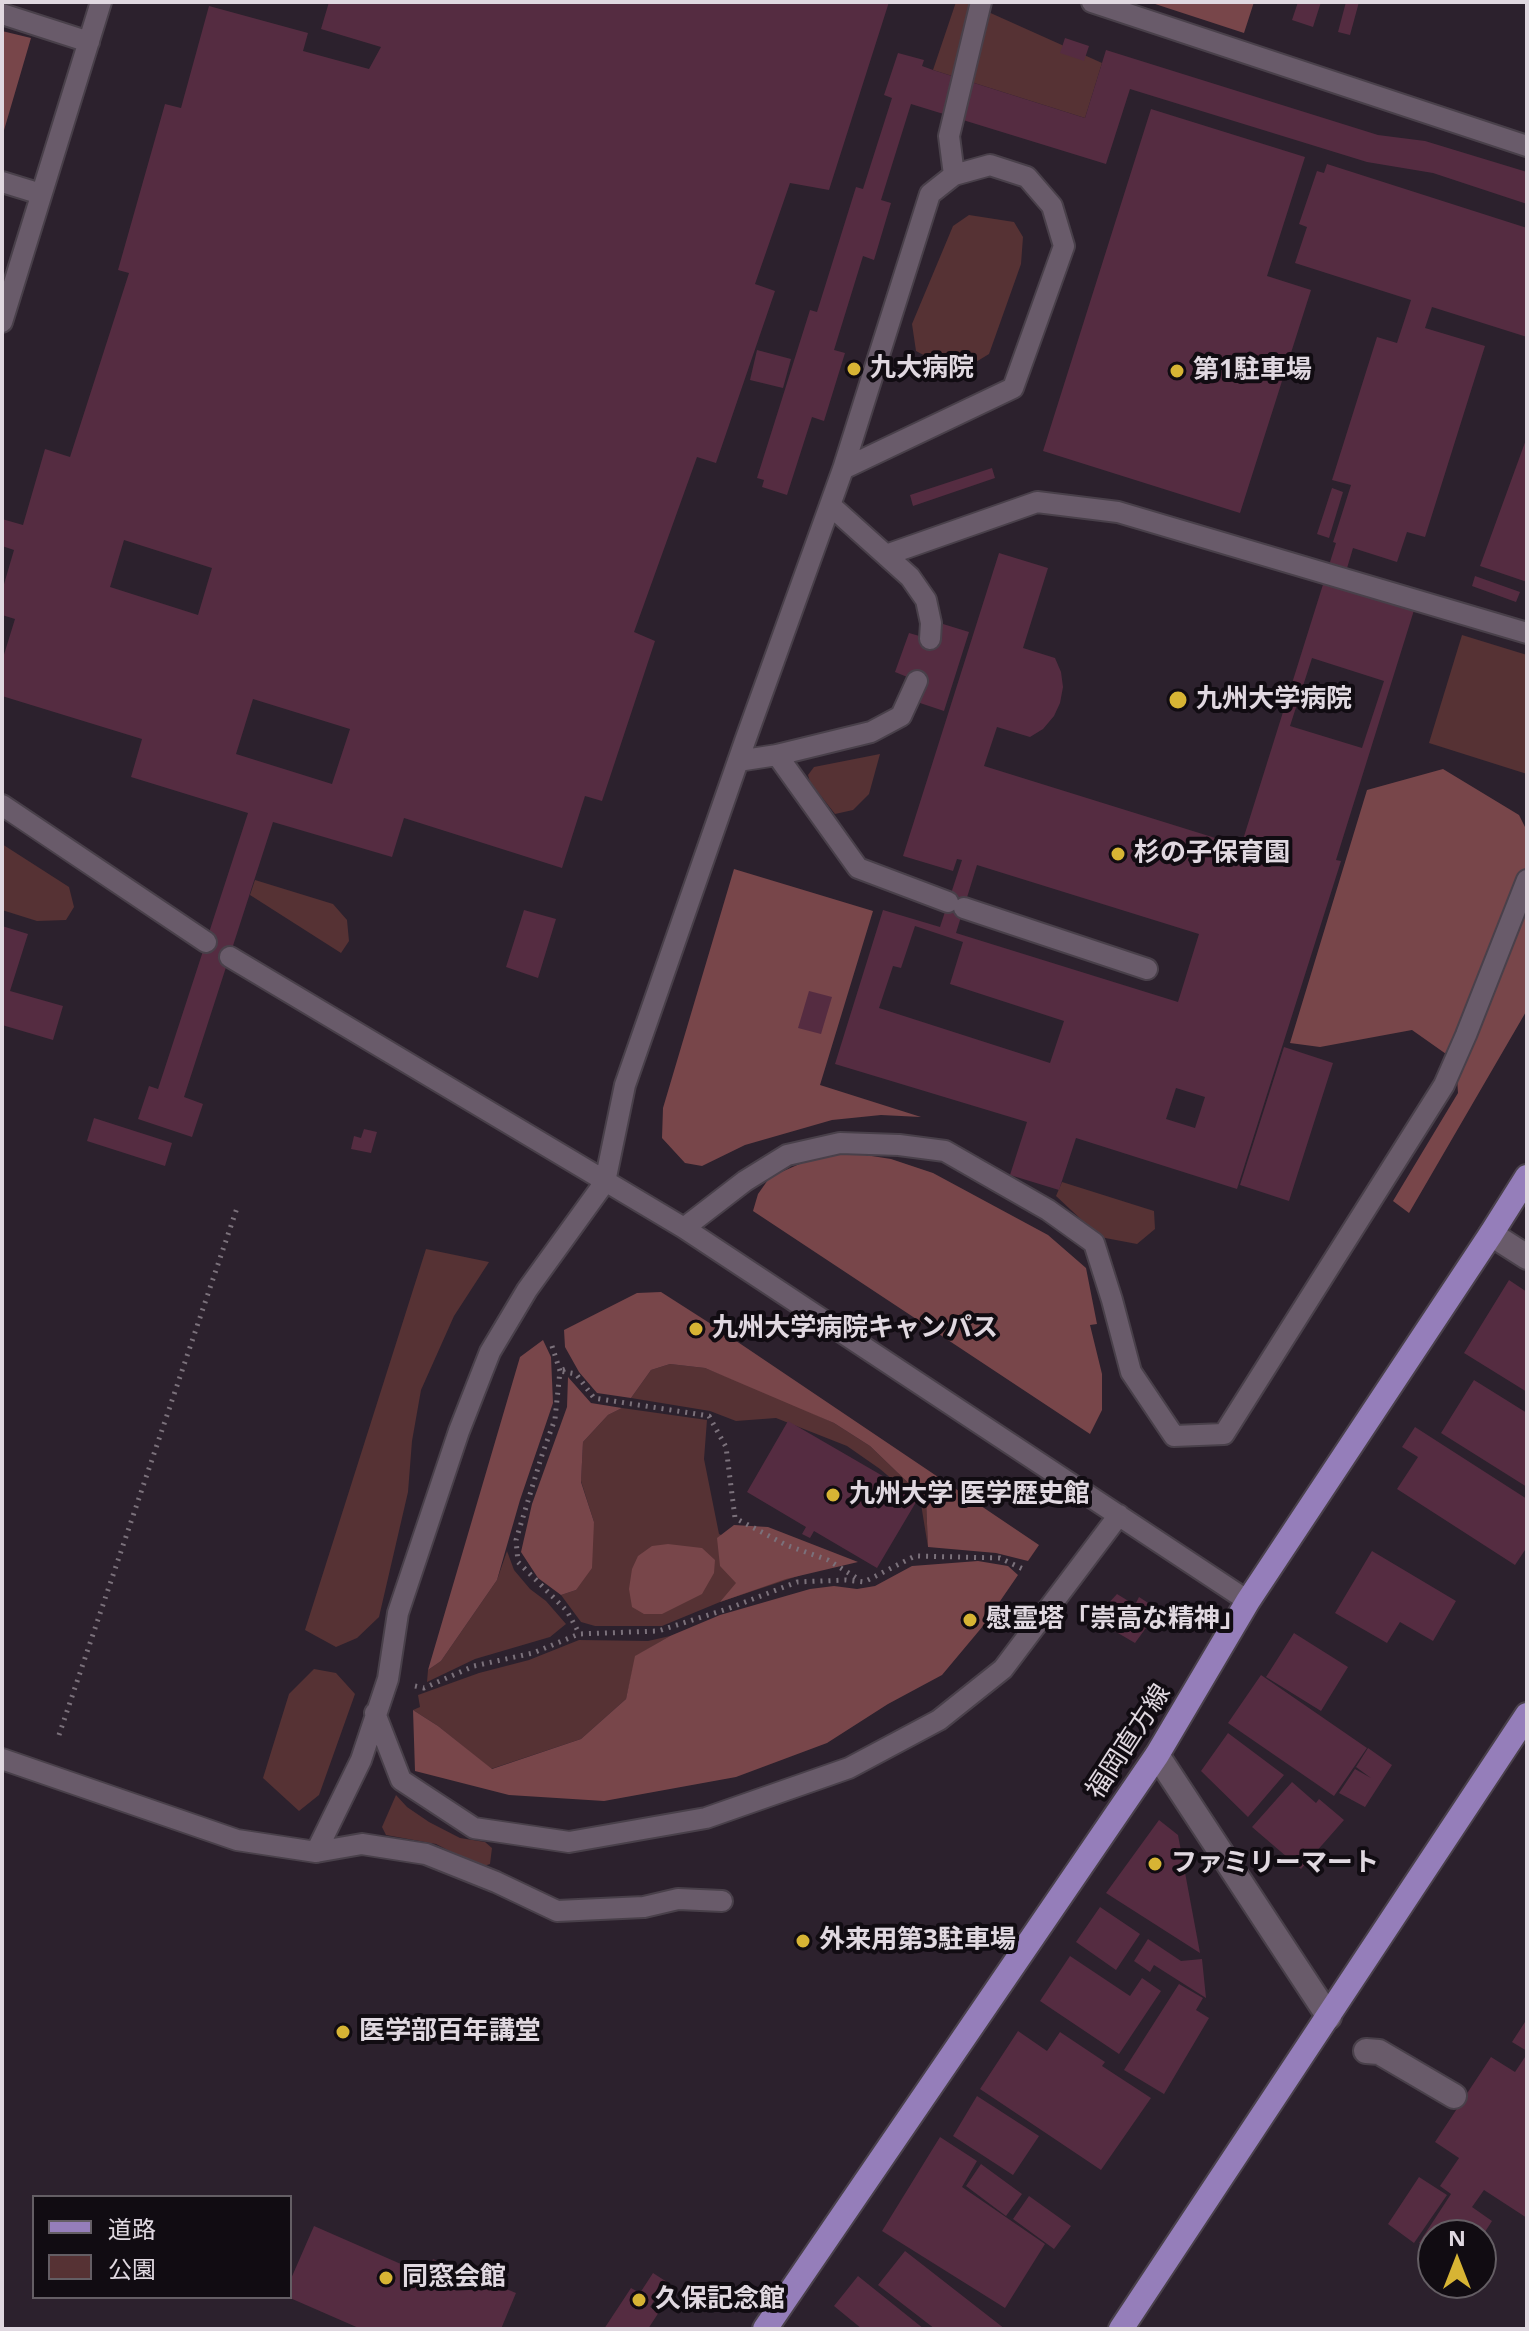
<!DOCTYPE html>
<html>
<head>
<meta charset="utf-8">
<style>
	body { margin:0 }
	#map { position:relative; width:1529px; height:2331px; overflow:hidden; background:#2c212d; font-family:"Open Sans","Noto Sans JP",sans-serif }
	canvas { display:block }
	.frame { position:absolute; inset:0; border:4px solid #e0d8e0; pointer-events:none }
	.legend { position:absolute; left:32px; top:2195px; width:260px; height:104px; box-sizing:border-box; background:#110c12; border:2px solid #645e64; margin:0; padding:10px 14px; list-style:none; font-size:24px; color:#e0d8e0 }
	.legend li { display:flex; align-items:center; gap:16px; height:40px }
	.legend b { width:40px; border:2px solid #645e64 }
	.north { position:absolute; left:1417px; top:2219px; width:80px; height:80px; box-sizing:border-box; background:#110c12; border:2px solid #645e64; border-radius:50%; rotate:0deg; font-size:22px; font-weight:700; line-height:32px; text-align:center; color:#e0d8e0 }
	.north::after { content:''; display:block; margin:auto; width:28px; height:36px; background:#d7b434; clip-path:polygon(50% 0,100% 100%,50% 72%,0 100%) }
</style>
</head>
<body>
<div id="map">
<canvas width="1529" height="2331"></canvas>
<div class="frame"></div>
<ul class="legend">
<li><b style="height:10px;background:#957eba"></b>道路</li>
<li><b style="height:22px;background:#563234"></b>公園</li>
</ul>
<div class="north">N</div>
</div>
<script>
const context = document.querySelector('canvas').getContext('2d');
context.lineJoin = 'round';
function fillPath(path, color) { context.fillStyle = color; context.fill(path, 'evenodd'); }
const shape = rows => new Path2D(rows.map(r => 'M' + r).join(''));
function trace(path, color, width, dash) { context.strokeStyle = color; context.lineWidth = width; context.lineCap = dash ? 'butt' : 'round'; context.setLineDash(dash || []); context.stroke(path); }
function drawText(font, color, halo, rows, align = 'center') {
  context.font = font + ' "Open Sans","Noto Sans JP",sans-serif'; context.lineWidth = 8; context.setLineDash([]); context.textBaseline = 'middle'; context.strokeStyle = halo; context.fillStyle = color; for (const [text, x, y, turn = 0] of rows) {
    context.save(); context.translate(x, y); context.rotate((+turn || 0) * Math.PI / 180); context.textAlign = isNaN(turn) ? turn : align; if (halo) context.strokeText(text, 0, 0); context.fillText(text, 0, 0); context.restore();
  }
}
fillPath(shape([
	[956,2,966,2,1102,63,1085,118,933,70],
	[969,215,1014,222,1023,237,1021,264,989,354,966,368,939,363,916,351,912,324,953,226],
	[1462,635,1527,655,1527,774,1429,743],
	[880,754,869,794,853,810,835,814,810,782,808,775,814,767],
	[2,844,69,887,74,907,66,920,37,921,2,910],
	[255,880,333,904,347,920,349,941,341,953,250,895],
	[1062,1182,1154,1211,1155,1229,1137,1244,1100,1237,1056,1196],
	[426,1249,489,1262,454,1316,421,1390,412,1441,408,1492,379,1617,357,1638,336,1647,305,1630],
	[670,1364,705,1368,768,1393,834,1423,870,1446,926,1500,928,1547,921,1504,880,1469,847,1446,776,1418,736,1421,710,1411,631,1398,651,1370],
	[622,1408,707,1420,704,1459,719,1534,771,1560,804,1574,720,1602,662,1626,595,1626,581,1622,561,1595,576,1590,594,1522,581,1481,583,1442,608,1415],
	[507,1551,514,1570,530,1589,546,1601,566,1624,550,1637,475,1659,427,1682,428,1670,441,1661,497,1580],
	[670,1636,636,1656,626,1699,581,1739,491,1769,438,1726,413,1710,420,1707,418,1695,479,1673,529,1660,579,1640,648,1641],
	[314,1669,336,1673,355,1694,319,1795,299,1811,263,1778,289,1694],
	[396,1795,407,1807,429,1822,460,1838,485,1842,492,1848,490,1864,481,1867,436,1844,386,1835,382,1827]
]), '#563234');
fillPath(shape([
	[1149,2,1254,2,1244,33],
	[2,31,31,38,2,137],
	[1443,769,1519,815,1527,831,1527,1010,1409,1213,1393,1201,1458,1093,1456,1061,1412,1030,1320,1047,1290,1043,1367,790],
	[734,869,873,911,820,1085,921,1117,881,1115,832,1120,745,1145,702,1166,685,1163,662,1138,663,1108],
	[840,1151,891,1159,933,1173,1048,1235,1086,1268,1097,1324,1090,1325,1102,1374,1102,1410,1090,1434,753,1211,758,1194,770,1177,804,1162],
	[661,1292,711,1324,1039,1545,1028,1561,996,1553,928,1547,926,1500,870,1446,834,1423,705,1368,670,1364,651,1370,631,1398,597,1393,579,1372,565,1347,564,1330,637,1293],
	[543,1340,551,1357,553,1403,520,1500,497,1580,441,1661,428,1670,520,1357],
	[568,1377,591,1403,622,1408,608,1415,583,1442,581,1482,594,1522,592,1568,576,1590,561,1595,538,1578,521,1552,532,1504,567,1407],
	[734,1525,768,1527,858,1562,786,1579,720,1602,736,1583,720,1566,717,1538],
	[668,1544,702,1548,715,1560,714,1573,702,1594,662,1614,644,1614,632,1607,629,1589,632,1569,638,1556,652,1546],
	[978,1561,1008,1566,1018,1575,983,1626,942,1675,888,1704,827,1743,736,1777,604,1801,509,1795,415,1771,413,1710,438,1726,492,1769,581,1739,626,1699,635,1656,670,1636,720,1615,810,1589,834,1586,857,1589,875,1586,912,1566]
]), '#78464a');
fillPath(shape([
	[329,2,889,2,829,190,790,183,755,284,775,291,716,463,697,457,634,632,655,641,602,801,585,796,562,868,404,818,392,857,273,822,184,1097,203,1104,192,1137,138,1119,149,1086,158,1089,248,813,131,777,142,739,2,696,2,661,15,619,2,615,2,591,14,550,2,546,2,519,23,525,45,449,70,457,129,273,118,270,165,104,181,108,209,6,308,33,303,51,369,69,381,47,321,29],
	[124,540,212,568,198,615,110,587],
	[253,699,350,729,332,784,236,754],
	[1298,2,1321,2,1313,27,1292,20],
	[1346,2,1359,2,1350,35,1338,32],
	[1065,38,1089,46,1084,61,1060,53],
	[1106,50,1378,135,1425,141,1527,172,1527,204,1433,173,1367,162,1130,89,1106,164,911,104,881,200,891,203,874,260,863,256,834,350,845,353,824,421,812,417,787,495,762,487,764,480,757,478,810,310,817,312,856,187,863,189,892,98,884,95,898,53,924,60,922,66,933,70,1085,118],
	[1151,109,1305,157,1267,276,1311,290,1240,513,1043,451],
	[1327,164,1527,228,1527,337,1432,307,1425,328,1485,346,1425,537,1407,532,1397,562,1353,548,1342,585,1415,607,1336,860,1341,861,1237,1189,1076,1138,1059,1190,1010,1175,1027,1122,835,1064,883,910,940,927,962,860,957,859,953,871,903,856,999,553,1048,568,1023,648,1055,658,1061,672,1063,687,1060,703,1054,716,1043,729,1030,737,997,727,984,766,1241,846,1336,543,1333,542,1351,485,1332,480,1377,337,1397,343,1411,300,1295,263,1307,227,1299,224,1317,171,1324,173],
	[1312,658,1384,681,1362,748,1290,726],
	[977,865,1199,934,1178,1002,956,933],
	[915,926,963,942,950,984,1064,1021,1050,1063,879,1008,893,966,901,968],
	[1176,1088,1205,1097,1195,1128,1166,1119],
	[757,350,791,359,783,388,750,380],
	[1527,437,1527,582,1480,566],
	[992,468,995,478,913,506,910,495],
	[1332,488,1343,492,1329,538,1317,534],
	[1475,576,1520,592,1516,602,1472,586],
	[943,624,969,632,944,711,917,702,922,683,895,672,909,633,937,641],
	[524,910,556,919,538,978,506,967],
	[2,926,28,934,10,991,63,1006,53,1040,2,1025],
	[809,991,832,997,821,1034,798,1028],
	[1284,1047,1333,1063,1289,1201,1240,1185],
	[94,1118,172,1143,165,1166,87,1141],
	[364,1129,377,1132,371,1153,351,1149,354,1136,361,1138],
	[1509,1280,1527,1292,1527,1392,1464,1353],
	[1474,1380,1527,1413,1527,1487,1441,1433],
	[788,1421,919,1497,877,1568,814,1531,810,1538,802,1534,806,1527,747,1492],
	[1415,1427,1527,1499,1527,1547,1515,1565,1397,1489,1418,1457,1402,1447],
	[1372,1551,1456,1601,1433,1641,1400,1622,1387,1643,1335,1613],
	[1117,1594,1135,1605,1139,1597,1159,1610,1135,1643,1094,1619],
	[1294,1633,1348,1667,1321,1711,1266,1677],
	[1261,1675,1367,1748,1334,1796,1228,1723],
	[1228,1733,1284,1775,1248,1817,1201,1771],
	[1368,1748,1392,1765,1365,1807,1339,1793,1355,1769,1371,1778,1356,1767],
	[1292,1782,1316,1803,1319,1799,1344,1820,1301,1869,1252,1827],
	[1159,1820,1178,1835,1200,1953,1106,1893],
	[1100,1907,1140,1934,1116,1970,1076,1942],
	[1148,1939,1181,1961,1202,1959,1206,1998,1154,1965,1150,1972,1134,1961],
	[1070,1956,1130,1996,1142,1978,1161,1991,1119,2054,1040,2001],
	[1179,1984,1203,1998,1196,2010,1209,2018,1164,2094,1124,2070],
	[1525,2022,1527,2023,1527,2051,1512,2042],
	[1018,2031,1047,2051,1060,2032,1105,2062,1102,2066,1151,2098,1101,2170,980,2089],
	[1527,2054,1527,2218,1484,2190,1472,2207,1492,2221,1481,2238,1481,2235,1433,2235,1433,2251,1419,2243,1451,2194,1440,2186,1459,2158,1435,2142,1491,2057,1515,2072],
	[977,2096,1039,2136,1013,2175,953,2136],
	[940,2137,977,2161,962,2187,1045,2244,1005,2308,882,2231],
	[981,2164,1022,2194,1006,2216,966,2186],
	[1419,2177,1447,2195,1414,2243,1388,2224],
	[1029,2196,1071,2226,1054,2249,1013,2219],
	[314,2226,426,2275,433,2259,516,2293,501,2329,361,2329,290,2298,290,2281],
	[905,2251,1005,2329,935,2329,878,2285],
	[653,2273,667,2282,650,2307,659,2312,648,2329,604,2329,631,2288,640,2293],
	[858,2276,924,2329,862,2329,834,2306]
]), '#552c41');
const lane = shape([
	[1092,2,1527,146],
	[2,14,89,42],
	[954,175,949,136,981,2],
	[2,182,41,194],
	[2,322,101,2],
	[830,505,910,577,926,600,931,623,930,639],
	[886,555,1037,502,1118,512,1527,633],
	[777,755,858,868,948,902],
	[738,761,777,755,871,732,901,716,917,681],
	[2,805,206,942],
	[964,908,1147,969],
	[230,957,684,1228,1248,1601],
	[684,1228,745,1181,787,1155,840,1143,899,1145,945,1151,1048,1210,1094,1243,1112,1300,1131,1372,1174,1436,1224,1434,1444,1085,1466,1035,1527,880],
	[375,1713,401,1780,474,1828,569,1842,706,1818,849,1768,939,1720,1003,1669,1119,1515],
	[2,1759,237,1840,316,1852,361,1760,388,1679,398,1613,459,1431,490,1352,527,1290,605,1182,625,1085,745,741,843,469,930,194,954,175,990,165,1027,177,1052,206,1064,246,1013,388,843,469],
	[316,1852,362,1844,426,1854,496,1882,557,1911,644,1907,678,1899,722,1901]
]);
const street = shape([
	[1491,1234,1527,1257],
	[1157,1755,1329,2017],
	[1366,2051,1379,2052,1454,2096]
]);
const primary = shape([
	[765,2329,1157,1755,1248,1601,1491,1234,1527,1177],
	[1121,2329,1527,1715]
]);
trace(lane, '#49404a', 24);
trace(street, '#49404a', 28);
trace(primary, '#49404a', 28);
trace(shape([
	[552,1346,560,1371,555,1419,542,1455,516,1540,518,1562,567,1611,579,1633],
	[565,1369,560,1371,576,1374,594,1398,709,1416,726,1447,735,1518,786,1545,828,1560,860,1580],
	[415,1686,424,1688,474,1666,533,1653,579,1634,658,1631,727,1609,797,1582,846,1580,864,1582,915,1556,1000,1558,1023,1569],
	[59,1735,238,1205]
]), '#7b717b', 5, [2, 6]);
trace(lane, '#695b6a', 20);
trace(street, '#695b6a', 24);
trace(primary, '#957eba', 24);
for (const [x, y, r, color] of [
	[854,369,8,"#d7b434"],
	[1177,371,8,"#d7b434"],
	[1178,700,10,"#d7b434"],
	[1118,854,8,"#d7b434"],
	[696,1329,8,"#d7b434"],
	[833,1495,8,"#d7b434"],
	[970,1620,8,"#d7b434"],
	[1155,1864,8,"#d7b434"],
	[803,1941,8,"#d7b434"],
	[343,2032,8,"#d7b434"],
	[386,2278,8,"#d7b434"],
	[639,2300,8,"#d7b434"]
]) { const dot = new Path2D(); dot.arc(x, y, r, 0, 2 * Math.PI); context.fillStyle = color; context.fill(dot); trace(dot, '#110c12', 3); }
drawText('bold 26px', '#e0d8e0', '#110c12', [
	["九大病院",870,369],
	["第1駐車場",1193,371],
	["九州大学病院",1196,700],
	["杉の子保育園",1134,854],
	["九州大学病院キャンパス",712,1329],
	["九州大学 医学歴史館",849,1495],
	["慰霊塔「崇高な精神」",986,1620],
	["ファミリーマート",1171,1864],
	["外来用第3駐車場",819,1941],
	["医学部百年講堂",359,2032],
	["同窓会館",402,2278],
	["久保記念館",655,2300]
], 'left');
drawText('26px', '#e0d8e0', '#110c12', [
	["福岡直方線",1129,1742,-57]
]);
</script>
</body>
</html>
